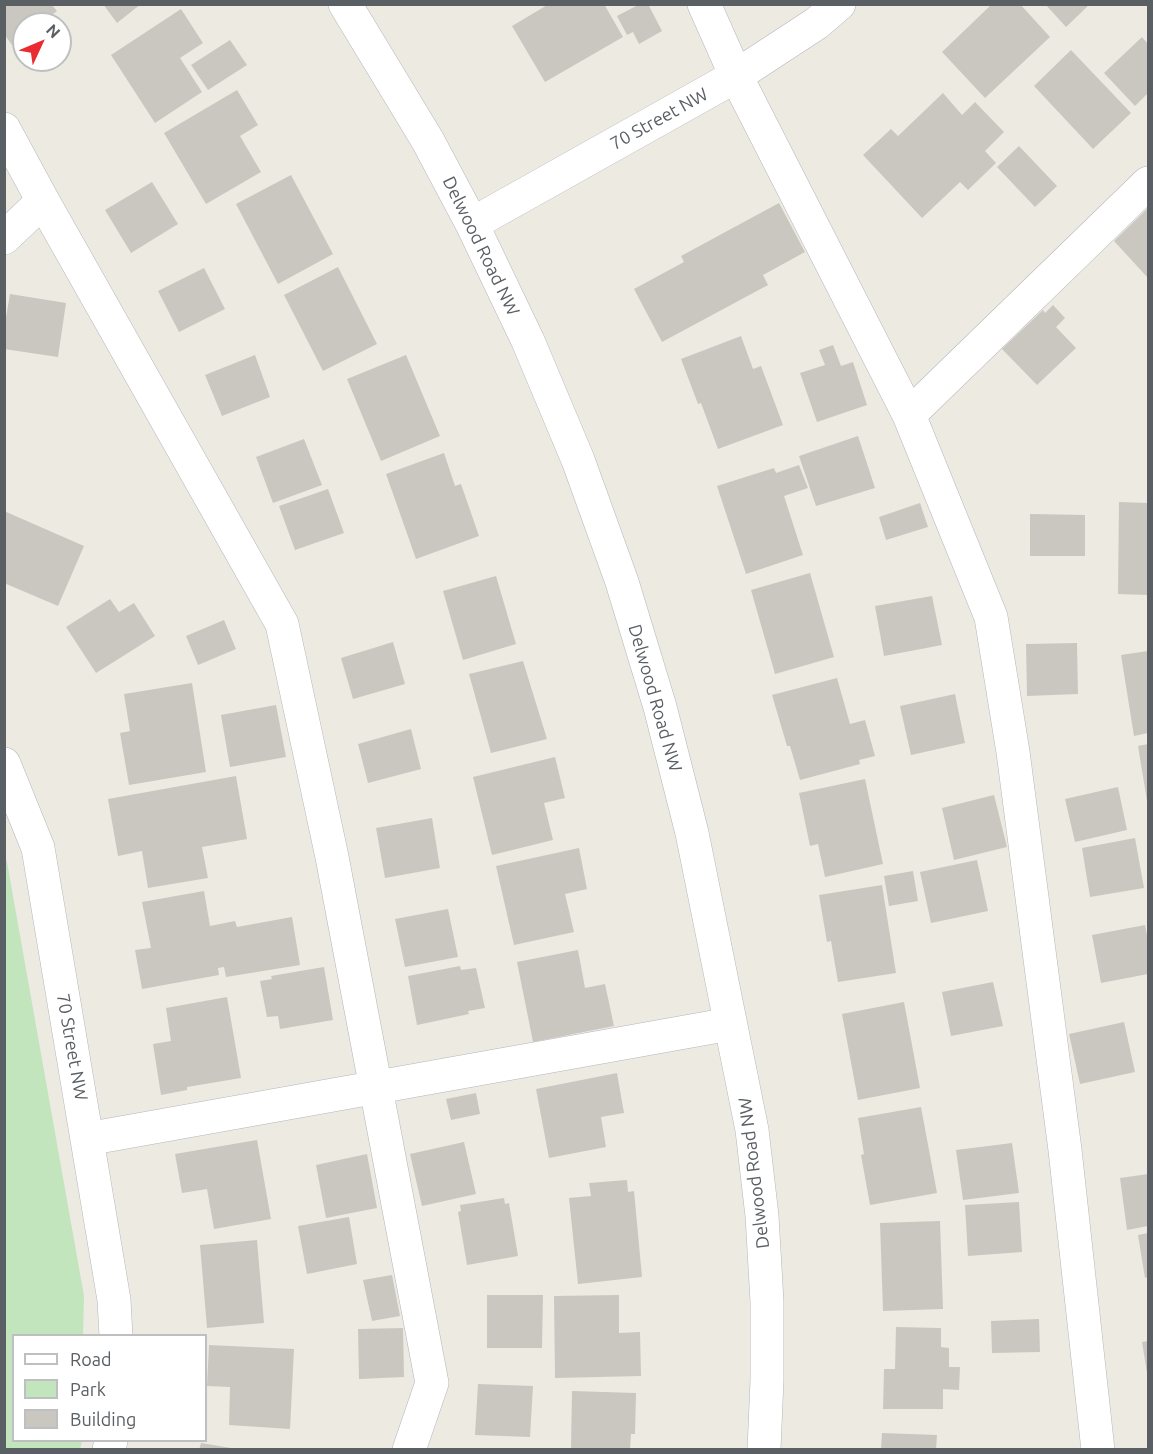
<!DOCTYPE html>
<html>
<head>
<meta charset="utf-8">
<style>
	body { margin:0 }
	#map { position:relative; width:1153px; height:1454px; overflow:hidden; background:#edeae2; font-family:Ubuntu,sans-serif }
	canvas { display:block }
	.frame { position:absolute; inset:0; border:6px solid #5a5f63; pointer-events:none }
	.legend { position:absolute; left:12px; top:1334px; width:195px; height:108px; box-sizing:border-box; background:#fff; border:2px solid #bdbfc1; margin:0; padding:8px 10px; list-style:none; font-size:18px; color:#5a5f63 }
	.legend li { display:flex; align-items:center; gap:12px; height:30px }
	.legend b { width:30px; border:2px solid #bdbfc1 }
	.north { position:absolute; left:12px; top:12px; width:60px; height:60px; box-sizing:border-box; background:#fff; border:2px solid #bdbfc1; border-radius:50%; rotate:46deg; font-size:16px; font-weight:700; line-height:24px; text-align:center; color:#5a5f63 }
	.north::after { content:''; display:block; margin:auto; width:21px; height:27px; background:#ea2c32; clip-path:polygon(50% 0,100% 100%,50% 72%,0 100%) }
</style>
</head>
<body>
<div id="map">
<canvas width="1153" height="1454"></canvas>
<div class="frame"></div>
<ul class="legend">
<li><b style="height:8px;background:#fff"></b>Road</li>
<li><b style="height:16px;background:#c2e5be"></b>Park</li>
<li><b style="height:16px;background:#cac7c1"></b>Building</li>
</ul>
<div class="north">N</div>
</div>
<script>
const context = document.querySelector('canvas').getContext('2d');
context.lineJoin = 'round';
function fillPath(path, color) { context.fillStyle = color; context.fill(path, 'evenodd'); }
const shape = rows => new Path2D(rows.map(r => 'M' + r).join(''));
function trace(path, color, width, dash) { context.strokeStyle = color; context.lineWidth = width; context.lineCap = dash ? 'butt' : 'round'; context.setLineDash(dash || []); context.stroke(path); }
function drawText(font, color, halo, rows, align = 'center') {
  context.font = font + ' Ubuntu,sans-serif'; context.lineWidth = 4.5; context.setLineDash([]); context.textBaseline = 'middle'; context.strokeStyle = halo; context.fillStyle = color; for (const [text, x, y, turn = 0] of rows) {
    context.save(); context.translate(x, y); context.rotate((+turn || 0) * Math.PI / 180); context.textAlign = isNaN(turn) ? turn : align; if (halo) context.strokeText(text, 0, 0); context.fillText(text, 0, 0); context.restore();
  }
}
fillPath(shape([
	[5,856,7,862,84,1296,83,1335,14,1336,14,1440,82,1441,80,1449,5,1449]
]), '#c2e5be');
fillPath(shape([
	[9,4,51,4,57,11,40,24,24,24,24,36,12,45,4,34,4,8],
	[103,4,141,4,117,23],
	[549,4,604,4,623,37,545,82,512,26],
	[640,4,648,4,662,31,639,44,633,32,627,35,617,16],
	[992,4,1020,4,1050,37,985,98,942,52],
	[1045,4,1090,4,1066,27],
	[181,9,203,43,180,58,202,92,155,123,111,55],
	[1142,37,1148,44,1148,93,1135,106,1104,73],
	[230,40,247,65,208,90,191,65],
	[1071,50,1131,113,1093,149,1034,86],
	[237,90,258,125,240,136,261,172,206,204,164,133],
	[943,93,962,115,975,102,1004,132,985,151,996,163,968,190,960,182,922,218,863,155,891,129,898,136],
	[1019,146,1057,186,1035,207,997,167],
	[291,175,333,254,278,284,236,204],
	[152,182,178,224,131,253,105,210],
	[779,203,805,252,763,275,768,285,662,342,634,289,684,262,681,256],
	[1148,208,1148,278,1114,241],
	[338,267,377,344,323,371,284,295],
	[204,268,225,309,179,332,158,291],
	[10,294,66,303,58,357,4,349,4,329],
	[1053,305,1065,318,1056,327,1076,348,1037,385,1002,349,1043,310,1045,313],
	[741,336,753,369,761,366,783,425,718,449,701,403,698,404,681,359],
	[833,345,841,366,853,362,867,405,817,422,800,373,825,365,819,350],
	[255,355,270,397,222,416,205,375],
	[406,355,440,436,381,461,347,379],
	[858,436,875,488,816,506,799,456],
	[304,439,322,485,273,503,256,457],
	[444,453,455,486,461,484,479,536,416,559,386,474],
	[799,465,808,488,784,496,803,555,746,574,717,486,774,468,776,473],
	[328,489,344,533,295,550,279,506],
	[1119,502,1148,503,1148,595,1118,594],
	[920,503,928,527,886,540,879,517],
	[4,511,84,546,58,606,4,583],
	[1030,514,1085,515,1085,556,1030,556],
	[810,573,834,657,775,674,751,590],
	[496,576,516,644,463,660,443,591],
	[932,596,942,645,884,656,875,606],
	[110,599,119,612,134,603,155,636,96,673,66,627],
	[224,620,236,649,198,665,186,636],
	[393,642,405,684,353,699,341,658],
	[1077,643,1078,694,1027,696,1026,644],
	[1148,651,1148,733,1134,736,1121,655],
	[523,661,547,739,491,753,469,674],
	[837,678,850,724,865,720,875,756,859,760,860,764,800,780,790,746,787,746,772,695],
	[192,683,206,772,129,785,120,733,130,731,124,694],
	[955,694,965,743,911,755,900,706],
	[276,705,286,757,230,767,221,715],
	[411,729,421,769,368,783,358,744],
	[1148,744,1148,801,1147,801,1138,746],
	[555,757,565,798,544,803,553,840,492,855,473,777],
	[236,776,247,839,202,847,208,878,148,888,142,851,118,856,108,799],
	[865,779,883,864,825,877,818,844,810,846,799,793],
	[1118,787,1127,830,1075,842,1065,799],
	[994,795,1007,847,954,860,942,808],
	[432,818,440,868,385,878,376,828],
	[1135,838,1144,888,1090,897,1082,848],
	[579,848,587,889,565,894,574,932,514,945,496,866],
	[977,860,988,911,931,923,920,872],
	[913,871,918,901,889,906,884,876],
	[882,885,896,973,838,982,831,941,827,942,819,895],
	[204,891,210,926,235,921,237,927,292,917,300,965,226,977,224,967,218,968,219,975,142,989,135,950,151,948,142,902],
	[448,909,458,957,405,967,395,919],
	[1145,925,1148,941,1148,974,1101,983,1092,935],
	[578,950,585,988,605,984,614,1026,533,1042,517,962],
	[460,966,461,970,476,968,485,1008,468,1011,469,1014,417,1025,408,976],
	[324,967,333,1020,280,1029,278,1016,267,1017,260,981,272,979,271,976],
	[993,982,1003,1026,951,1036,942,992],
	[227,997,241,1078,187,1087,187,1090,161,1095,153,1044,171,1041,166,1008],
	[904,1002,920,1088,858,1100,842,1014],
	[1124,1022,1135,1072,1080,1084,1069,1034],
	[617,1073,624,1113,601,1117,606,1147,549,1158,536,1089],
	[476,1093,480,1114,451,1120,446,1099],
	[921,1107,937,1193,870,1205,861,1155,864,1154,858,1118],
	[257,1140,271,1219,214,1229,207,1189,182,1193,175,1154],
	[464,1142,476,1194,422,1206,410,1154],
	[1012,1143,1019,1193,963,1200,956,1150],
	[367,1154,377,1208,326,1218,316,1165],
	[1148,1174,1148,1226,1127,1230,1120,1178],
	[627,1180,628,1192,634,1191,642,1277,578,1284,569,1198,591,1196,589,1183],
	[504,1198,505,1204,509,1203,518,1256,467,1265,458,1212,461,1211,460,1205],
	[1019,1202,1022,1252,968,1256,965,1205],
	[349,1217,357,1264,307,1274,298,1226],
	[940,1221,943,1309,883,1311,880,1223],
	[1148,1233,1148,1277,1145,1278,1138,1235],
	[257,1240,264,1323,207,1328,200,1245],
	[392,1275,400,1316,372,1321,363,1280],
	[487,1295,543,1295,542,1348,487,1348],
	[619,1295,619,1333,640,1332,641,1376,555,1378,554,1296],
	[1039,1319,1040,1352,992,1353,991,1321],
	[896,1327,941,1328,941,1347,949,1348,949,1367,960,1367,959,1390,943,1389,943,1409,883,1409,884,1369,895,1369],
	[403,1328,404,1377,359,1379,358,1329],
	[1148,1341,1148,1373,1147,1373,1142,1342],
	[209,1345,294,1349,290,1429,229,1425,230,1387,207,1386],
	[478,1384,533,1386,530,1437,475,1435],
	[572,1391,636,1393,635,1434,631,1434,630,1450,571,1450],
	[882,1433,937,1435,936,1450,881,1450],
	[201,1443,231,1448,231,1450,199,1450]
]), '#cac7c1');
const minor = shape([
	[345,4,428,141,472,224,528,341,578,460,622,582,660,707,692,833,752,1130,762,1216,767,1302,767,1380,764,1450],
	[704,4,736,76,909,415,991,617,1013,752,1065,1150,1098,1450],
	[4,129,43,201,4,238],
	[43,201,282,624,332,857,432,1383,409,1450],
	[472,224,736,76,817,23,839,4],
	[909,415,1148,183],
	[4,764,38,848,114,1300,116,1336],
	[87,1139,730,1024],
	[109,1450,111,1440]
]);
trace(minor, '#b3b6ba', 34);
trace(minor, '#fff', 33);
drawText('18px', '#5a5f63', '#fff', [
	["70 Street NW",659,119,-29],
	["Delwood Road NW",481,246,64],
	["Delwood Road NW",655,698,74],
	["70 Street NW",72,1047,80],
	["Delwood Road NW",754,1173,-97]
]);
</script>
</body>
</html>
